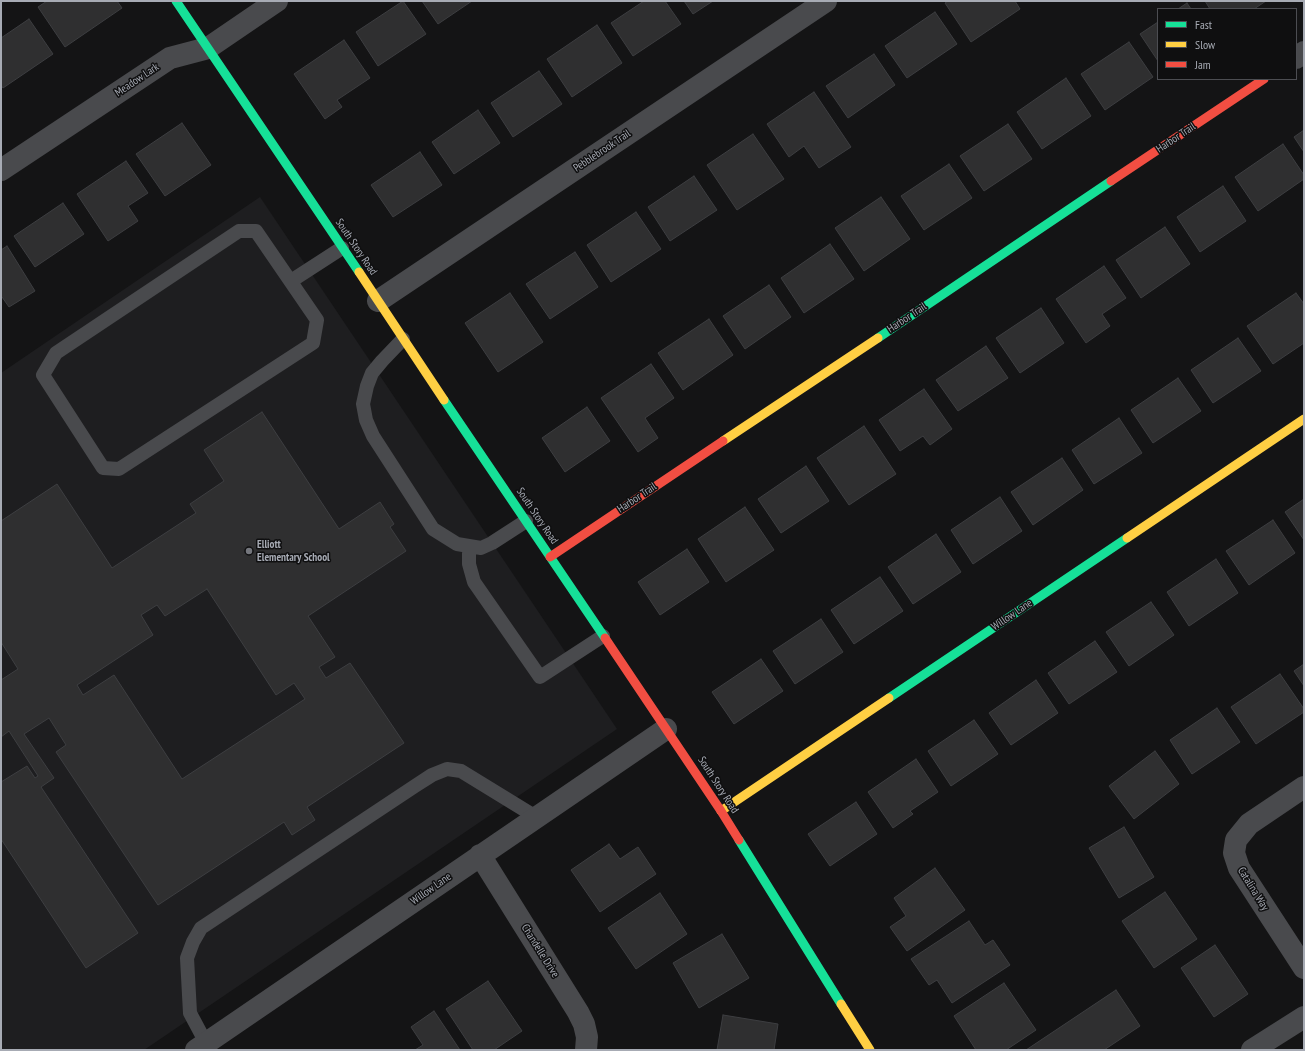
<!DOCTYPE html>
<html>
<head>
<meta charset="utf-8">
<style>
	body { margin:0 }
	#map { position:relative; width:1305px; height:1051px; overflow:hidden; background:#141415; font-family:"PT Sans Narrow",sans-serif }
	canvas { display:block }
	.frame { position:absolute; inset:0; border:2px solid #a7abb4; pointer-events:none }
	.legend { position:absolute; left:1157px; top:8px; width:140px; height:72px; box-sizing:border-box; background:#0f0f10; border:1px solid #4c4d52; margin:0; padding:5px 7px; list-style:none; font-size:12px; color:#a7abb4 }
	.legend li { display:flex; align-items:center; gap:8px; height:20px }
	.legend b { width:20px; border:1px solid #4c4d52 }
</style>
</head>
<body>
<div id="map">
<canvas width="1305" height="1051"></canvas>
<div class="frame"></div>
<ul class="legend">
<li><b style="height:5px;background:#16e098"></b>Fast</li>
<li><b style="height:5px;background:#ffcf43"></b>Slow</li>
<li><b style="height:5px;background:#f24e42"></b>Jam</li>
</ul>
</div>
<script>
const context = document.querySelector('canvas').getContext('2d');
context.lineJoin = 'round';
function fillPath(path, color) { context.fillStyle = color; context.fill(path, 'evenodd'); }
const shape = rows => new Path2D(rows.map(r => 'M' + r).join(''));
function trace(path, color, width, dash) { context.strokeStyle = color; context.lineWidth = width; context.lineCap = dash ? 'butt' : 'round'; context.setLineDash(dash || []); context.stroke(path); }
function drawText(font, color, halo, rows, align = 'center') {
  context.font = font + ' "PT Sans Narrow",sans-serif'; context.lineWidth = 3; context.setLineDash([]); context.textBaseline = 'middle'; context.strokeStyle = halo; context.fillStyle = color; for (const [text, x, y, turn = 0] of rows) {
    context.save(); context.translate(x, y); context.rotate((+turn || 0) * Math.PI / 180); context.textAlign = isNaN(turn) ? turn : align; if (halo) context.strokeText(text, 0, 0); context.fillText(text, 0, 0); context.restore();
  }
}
fillPath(shape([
	[260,197,617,729,144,1050,1,1050,1,373]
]), '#1e1e20');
const building = shape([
	[47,1,117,1,122,8,65,47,38,7,47,1],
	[403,1,426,34,378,66,356,32,403,1],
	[422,1,472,1,438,24,422,1],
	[644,1,665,1,681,24,633,56,611,23,644,1],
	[684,1,713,1,693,14,684,1],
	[948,1,1015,1,1020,9,971,42,945,3,948,1],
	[1205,1,1266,1,1254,9,1210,9,1205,1],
	[1187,3,1191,9,1178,9,1187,3],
	[935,12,957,44,907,78,885,46,935,12],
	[29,19,53,54,3,88,1,85,1,38,29,19],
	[1158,22,1158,61,1140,34,1158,22],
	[597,25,622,63,572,97,547,59,597,25],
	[344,40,370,78,337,100,342,107,325,119,294,74,344,40],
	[1129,42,1153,77,1105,110,1081,74,1129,42],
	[874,54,895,85,848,118,826,86,874,54],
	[539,71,562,104,513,137,491,103,539,71],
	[1066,78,1091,116,1042,149,1017,112,1066,78],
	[814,92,851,147,819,168,804,146,789,157,767,124,814,92],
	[478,110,500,143,454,174,432,142,478,110],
	[182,123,211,165,165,196,136,154,182,123],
	[1008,124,1032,159,984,191,960,156,1008,124],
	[1304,130,1304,152,1294,137,1304,130],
	[753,134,784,179,737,210,707,165,753,134],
	[1283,144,1304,175,1304,179,1258,211,1235,177,1283,144],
	[420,152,442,185,393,217,371,185,420,152],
	[126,161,148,193,128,206,138,221,108,241,77,194,126,161],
	[949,164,972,198,924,230,901,196,949,164],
	[694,176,717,210,670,241,648,207,694,176],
	[1223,186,1246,221,1200,252,1177,217,1223,186],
	[881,197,910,239,864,271,835,228,881,197],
	[63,203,84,234,35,267,14,236,63,203],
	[636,212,661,249,611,282,587,245,636,212],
	[1165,227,1190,264,1141,298,1116,260,1165,227],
	[830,244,854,279,804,313,781,278,830,244],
	[7,246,35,291,9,307,2,297,1,298,1,250,7,246],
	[575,252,598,287,550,319,526,284,575,252],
	[1104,266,1126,298,1102,314,1110,326,1086,343,1056,299,1104,266],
	[769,285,791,317,745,349,723,316,769,285],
	[510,293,543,342,498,372,465,323,510,293],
	[1296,293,1304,304,1304,343,1273,364,1247,326,1296,293],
	[1041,308,1064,343,1020,373,996,338,1041,308],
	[709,319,733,355,683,390,658,353,709,319],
	[1238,338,1261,371,1213,403,1191,370,1238,338],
	[986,346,1008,378,958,411,936,380,986,346],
	[651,364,674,398,645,418,658,438,638,452,601,398,651,364],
	[1178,378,1201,411,1153,443,1131,410,1178,378],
	[924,389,952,429,930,445,923,436,900,451,879,420,924,389],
	[587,407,610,441,565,472,542,438,587,407],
	[262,412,339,529,380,502,394,524,390,527,406,551,308,616,335,657,319,667,326,678,350,663,404,743,307,807,315,820,292,835,284,822,158,905,56,752,66,745,49,718,24,734,54,778,41,787,138,933,86,968,1,839,1,782,27,766,35,778,38,776,9,731,1,737,1,680,18,669,1,642,1,521,57,484,112,568,196,513,190,504,224,481,204,450,262,412],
	[207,589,276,695,294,683,305,699,182,779,114,675,83,695,77,685,153,635,141,615,157,605,165,616,207,589],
	[1119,418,1142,453,1094,484,1072,450,1119,418],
	[864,426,896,474,849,505,817,458,864,426],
	[1062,458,1083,490,1033,525,1011,492,1062,458],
	[806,466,829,501,781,533,758,499,806,466],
	[1000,497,1022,531,973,564,951,530,1000,497],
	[1304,499,1304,540,1285,512,1304,499],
	[745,507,774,550,726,582,698,539,745,507],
	[1273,520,1295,553,1249,585,1226,551,1273,520],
	[936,534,961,572,913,604,888,567,936,534],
	[687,549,709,582,660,615,638,582,687,549],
	[1216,559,1238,593,1189,626,1167,592,1216,559],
	[880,577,903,611,854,644,831,610,880,577],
	[1151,602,1174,635,1129,666,1106,632,1151,602],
	[821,619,843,652,795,684,773,651,821,619],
	[1095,641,1117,672,1069,704,1048,673,1095,641],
	[761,659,783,691,734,724,712,692,761,659],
	[1304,664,1304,686,1294,671,1304,664],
	[1280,674,1304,709,1304,712,1256,744,1231,707,1280,674],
	[1036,680,1058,713,1011,745,989,713,1036,680],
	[1217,708,1240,742,1192,774,1170,740,1217,708],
	[974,720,998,754,951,786,928,751,974,720],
	[1155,751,1179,784,1134,819,1109,786,1155,751],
	[916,759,938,792,910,811,913,814,893,828,868,792,916,759],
	[856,802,877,834,830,866,808,834,856,802],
	[1124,827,1154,877,1119,898,1089,848,1124,827],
	[609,844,620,859,638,847,656,874,600,912,571,870,609,844],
	[935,868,965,910,907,951,890,927,906,916,894,898,935,868],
	[1165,892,1197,939,1154,968,1122,921,1165,892],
	[660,893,687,934,636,969,608,928,660,893],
	[969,921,985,945,993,940,1010,965,952,1003,937,980,929,985,911,959,969,921],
	[722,934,749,978,699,1008,673,963,722,934],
	[1215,945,1248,994,1214,1017,1181,968,1215,945],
	[488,981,522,1031,494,1050,473,1050,446,1009,488,981],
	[1004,983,1036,1030,1006,1050,976,1050,954,1016,1004,983],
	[1116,990,1140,1026,1104,1050,1026,1050,1116,990],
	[434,1011,460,1050,415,1050,423,1045,411,1027,434,1011],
	[723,1015,778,1024,774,1050,717,1050,723,1015]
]);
fillPath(building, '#2f2f30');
trace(building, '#3d3e41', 1);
trace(shape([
	[239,231,256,231,317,320,313,343,119,469,103,468,43,375,56,353,239,231],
	[291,281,342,248],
	[403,339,382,361,372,373,367,386,363,404,366,420,373,436,433,529,457,544,481,548,492,543,526,521],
	[469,547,469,564,474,582,540,677,603,636],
	[206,1043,190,1013,187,958,193,942,201,928,415,786,432,775,447,769,461,771,536,817]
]), '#494a4d', 14);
trace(shape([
	[1296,58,1304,52],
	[1,170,170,58,208,48,277,1],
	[378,301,826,1],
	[1304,787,1249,824,1236,840,1234,853,1239,868,1304,968],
	[480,855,578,1012,584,1024,587,1037,586,1050],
	[196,1050,666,729],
	[1252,1050,1304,1017]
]), '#494a4d', 22);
trace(shape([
	[176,1,359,272],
	[878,338,1111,181],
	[444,400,605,638],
	[889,698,1127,538],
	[739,840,841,1004]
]), '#16e098', 9);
trace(shape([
	[359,272,444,400],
	[723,441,878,338],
	[1127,538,1304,419],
	[721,811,889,698],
	[841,1004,870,1050]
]), '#ffcf43', 9);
trace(shape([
	[1111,181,1264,79],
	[550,557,723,441],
	[605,638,721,811,739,840]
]), '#f24e42', 9);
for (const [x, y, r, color] of [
	[249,551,4,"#74767c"]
]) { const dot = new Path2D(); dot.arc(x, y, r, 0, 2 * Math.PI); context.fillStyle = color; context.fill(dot); trace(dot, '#0f0f10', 1.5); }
drawText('11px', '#a7abb4', '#0f0f10', [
	["Meadow Lark",137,80,-34],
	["Harbor Trail",1176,138,-34],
	["Pebblebrook Trail",602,151,-34],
	["South Story Road",356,247,56],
	["Harbor Trail",907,318,-34],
	["Harbor Trail",637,498,-34],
	["South Story Road",537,516,56],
	["Willow Lane",1012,615,-34],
	["South Story Road",718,785,57],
	["Willow Lane",431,889,-35],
	["Catalina Way",1253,889,58],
	["Chandelle Drive",540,951,58]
]);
drawText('bold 11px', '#a7abb4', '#0f0f10', [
	["Elliott",257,545],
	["Elementary School",257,558]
], 'left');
</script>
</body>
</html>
